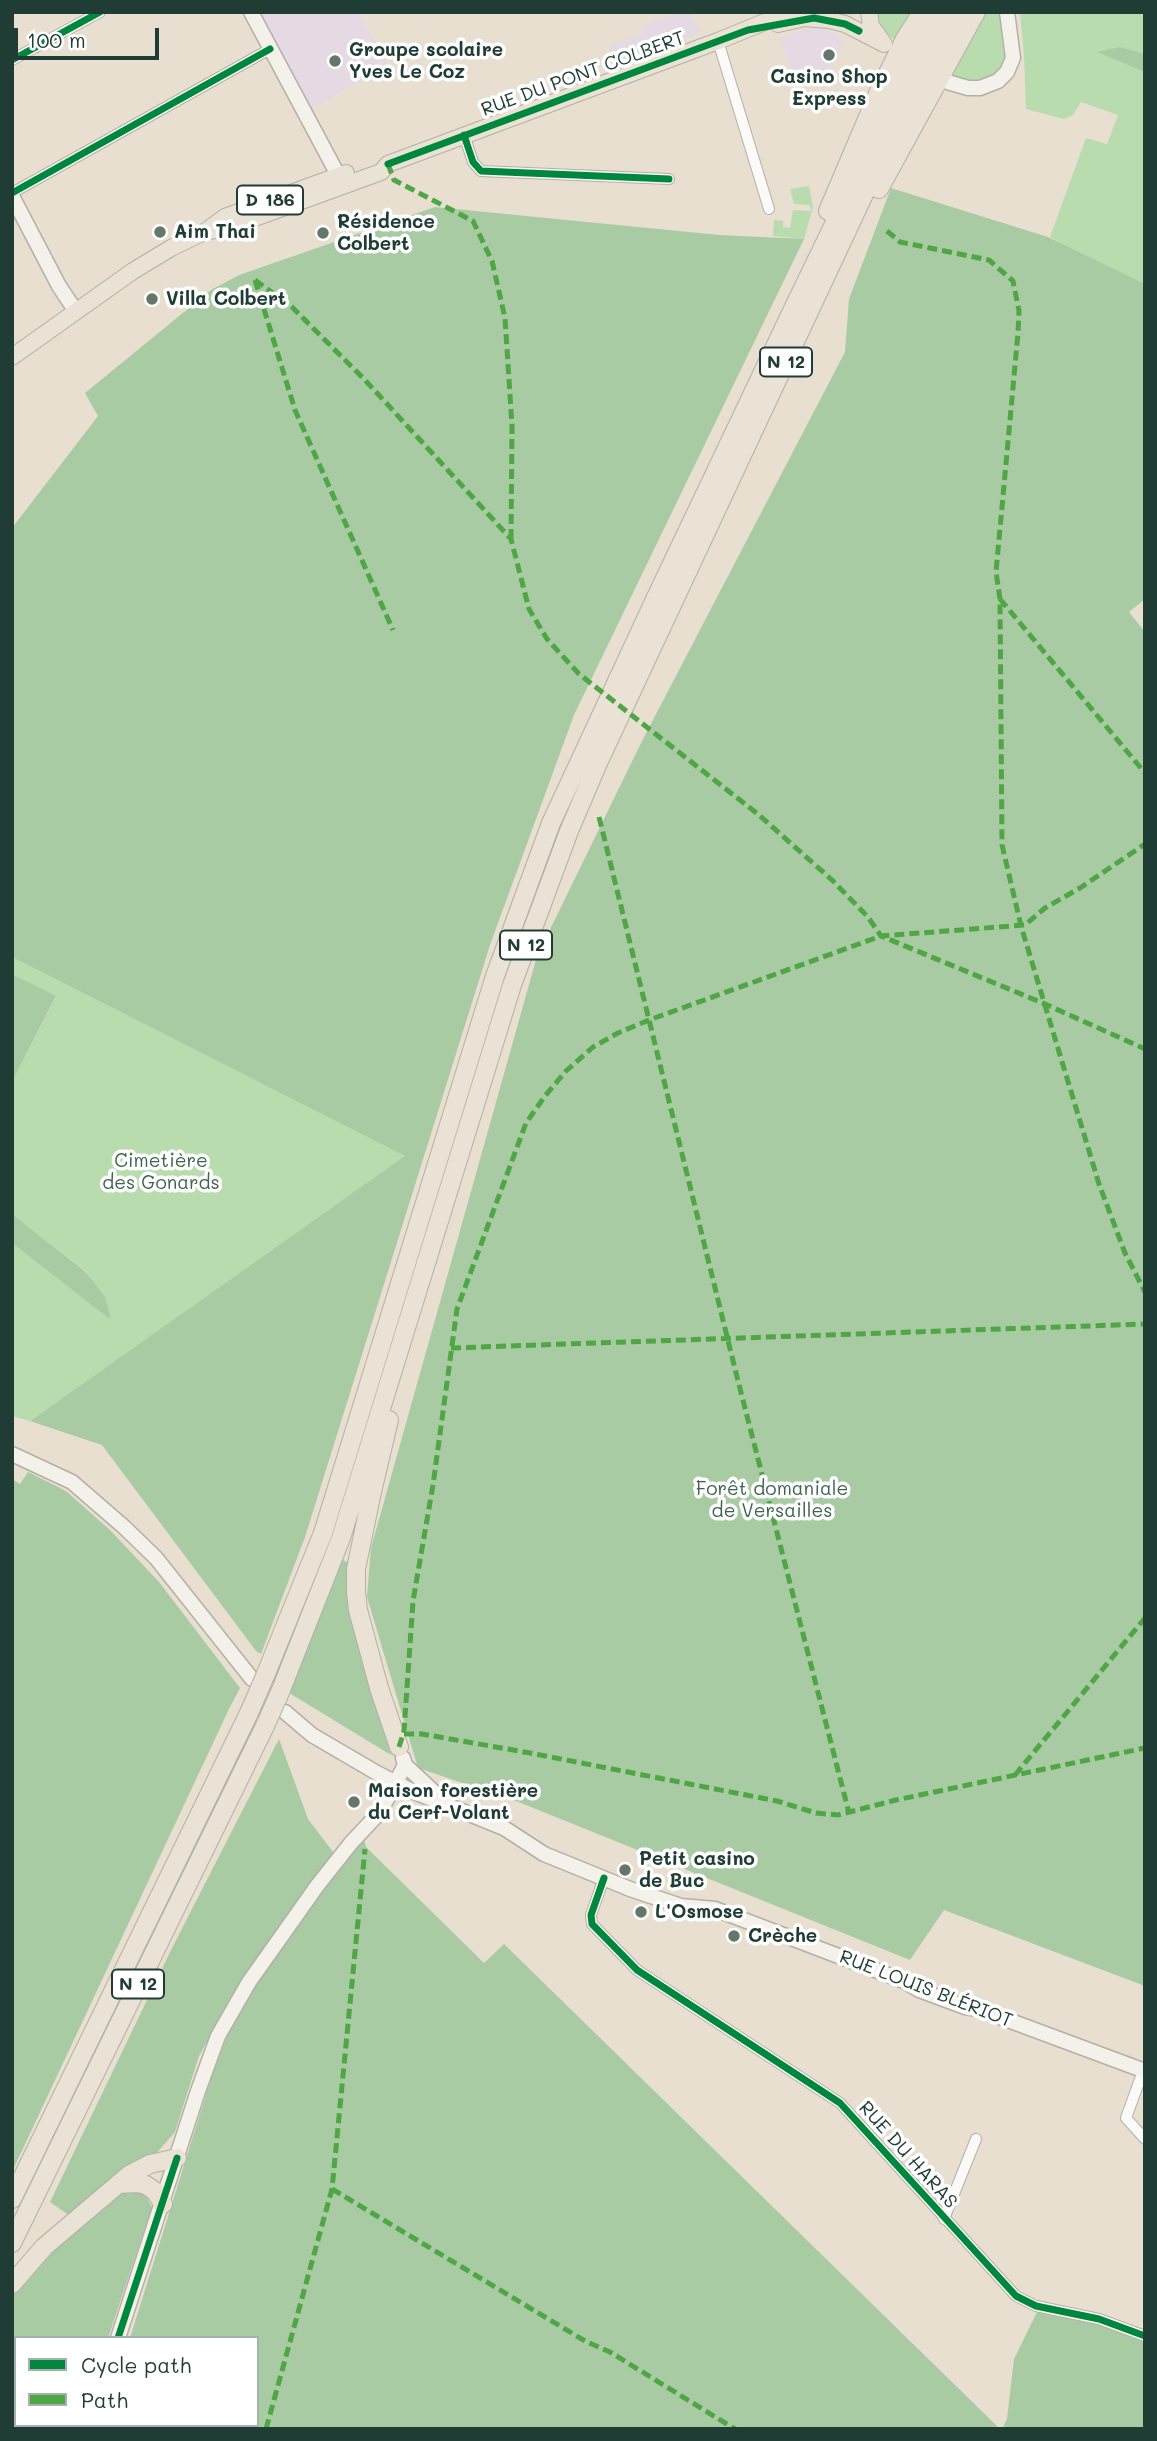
<!DOCTYPE html>
<html>
<head>
<meta charset="utf-8">
<style>
	body { margin:0 }
	#map { position:relative; width:1157px; height:2441px; overflow:hidden; background:#e8dfd0; font-family:Mali,sans-serif }
	canvas { display:block }
	.frame { position:absolute; inset:0; border:14px solid #1f3d34; pointer-events:none }
	.legend { position:absolute; left:14px; top:2336px; width:245px; height:91px; box-sizing:border-box; background:#fff; border:2px solid #a5b1ae; margin:0; padding:9px 12px; list-style:none; font-size:21px; color:#1f3d34 }
	.legend li { display:flex; align-items:center; gap:14px; height:35px }
	.legend b { width:35px; border:2px solid #a5b1ae }
	.scale { position:absolute; left:14px; top:28px; width:145px; height:32px; box-sizing:border-box; border:4px solid #1f3d34; border-top:0; padding-left:9px; font-size:21px; line-height:24px; white-space:nowrap; color:#1f3d34; -webkit-text-stroke:5px #fff; paint-order:stroke }
</style>
</head>
<body>
<div id="map">
<canvas width="1157" height="2441"></canvas>
<div class="frame"></div>
<ul class="legend">
<li><b style="height:9px;background:#00873e"></b>Cycle path</li>
<li><b style="height:9px;background:#4fa644"></b>Path</li>
</ul>
<div class="scale">100 m</div>
</div>
<script>
const context = document.querySelector('canvas').getContext('2d');
context.lineJoin = 'round';
function fillPath(path, color) { context.fillStyle = color; context.fill(path, 'evenodd'); }
const shape = rows => new Path2D(rows.map(r => 'M' + r).join(''));
function trace(path, color, width, dash) { context.strokeStyle = color; context.lineWidth = width; context.lineCap = dash ? 'butt' : 'round'; context.setLineDash(dash || []); context.stroke(path); }
function drawText(font, color, halo, rows, align = 'center') {
  context.font = font + ' Mali,sans-serif'; context.lineWidth = 7; context.setLineDash([]); context.textBaseline = 'middle'; context.strokeStyle = halo; context.fillStyle = color; for (const [text, x, y, turn = 0] of rows) {
    context.save(); context.translate(x, y); context.rotate((+turn || 0) * Math.PI / 180); context.textAlign = isNaN(turn) ? turn : align; if (halo) context.strokeText(text, 0, 0); context.fillText(text, 0, 0); context.restore();
  }
}
fillPath(shape([
	[259,12,358,12,388,65,311,109],
	[679,12,690,12,700,33,615,62,608,45,644,33,642,26],
	[817,26,841,37,842,45,830,70,795,82,780,38]
]), '#e5d9e3');
fillPath(shape([
	[873,12,912,12,895,40,879,30],
	[981,12,1000,12,1005,57,1001,69,987,79,979,81,969,81,946,74],
	[1020,12,1145,12,1145,291,1050,237,1086,138,1107,144,1118,115,1081,102,1073,115,1064,119,1026,109,1024,55],
	[809,186,813,207,804,239,773,236,774,220,783,221,783,227,790,228,793,210,811,211,810,205,794,204,790,189],
	[12,957,406,1156,30,1421,12,1416,12,1243,111,1319,87,1272,12,1214,12,1082,56,997,12,974]
]), '#b9dcaf');
fillPath(shape([
	[1120,47,1145,54,1145,72,1097,52],
	[891,188,1048,237,1145,284,1145,599,1129,612,1145,632,1145,1986,944,1910,910,1960,516,1801,418,1768,367,1597,371,1548,537,956,643,739,845,352,849,299],
	[435,207,719,235,804,239,574,715,490,945,305,1537,261,1654,256,1651,102,1445,30,1421,405,1156,12,957,12,528,98,416,85,393,211,290,239,275],
	[12,974,56,996,12,1082],
	[12,1214,86,1272,105,1297,111,1320,12,1243],
	[28,1472,66,1491,111,1531,159,1582,240,1688,229,1709,12,2172,12,1479,20,1484],
	[343,1560,349,1563,346,1588,391,1755,286,1691],
	[279,1739,308,1819,336,1856,234,1994,199,2056,175,2132,155,2155,70,2216,50,2202,171,1950],
	[364,1839,366,1847,484,1963,504,1944,1000,2429,89,2429,91,2425,257,2425,257,2338,130,2338,214,2069,227,2037,253,1989,339,1868],
	[143,2190,152,2207,108,2338,16,2338,16,2425,71,2425,70,2429,12,2429,12,2296,26,2274,122,2192],
	[1037,2312,1102,2325,1145,2340,1145,2429,1002,2429,1007,2419,1014,2359]
]), '#a9cba3');
const street = shape([
	[718,41,769,209],
	[12,60,100,12],
	[464,135,473,162,481,171,669,179],
	[12,193,270,49],
	[604,1878,591,1915,592,1924,637,1970,840,2103,1016,2296,1036,2306,1099,2319,1145,2336],
	[1143,2071,1126,2118,1145,2139],
	[944,2219,976,2139]
]);
const secondary = shape([
	[251,12,338,175],
	[944,81,968,88,980,88,998,81,1007,72,1013,58,1007,12],
	[12,196,59,286,75,310],
	[12,1454,72,1482,124,1527,156,1558,252,1679],
	[285,1712,312,1735,377,1773,412,1791,504,1828,544,1854,630,1889,681,1906,715,1909,904,1981,919,1990,965,2007,981,2010,1145,2071],
	[403,1758,405,1765,434,1792,438,1801],
	[118,2338,198,2091,218,2036,249,1982,317,1886,351,1843,380,1812,405,1765],
	[79,2429,81,2425]
]);
const primary = shape([
	[869,12,871,26,882,41],
	[778,24,805,18,829,20,845,24,884,44],
	[206,231,218,230,241,223,381,172,388,164,718,41,789,12],
	[12,357,133,271,171,248,206,231,225,217,346,173]
]);
const highway = shape([
	[879,189,976,12],
	[828,211,880,89,905,39,922,12],
	[389,1420,372,1492,356,1569,356,1592,358,1610,379,1688,399,1747],
	[265,1676,323,1533,495,976,551,823,659,591,792,311,909,69,940,12],
	[281,1690,341,1538,512,985,569,831,598,763,902,113,933,53,958,12],
	[118,2184,138,2183,146,2185,156,2192,163,2204],
	[12,2199,249,1713],
	[12,2243,265,1726],
	[12,2284,44,2247,129,2175,150,2164,177,2158]
]);
trace(street, '#b3b0a6', 12);
trace(secondary, '#b3b0a6', 17);
trace(primary, '#b3b0a6', 18);
trace(highway, '#b3b0a6', 20);
trace(street, '#fcfaf8', 10);
trace(secondary, '#f4f0ea', 14);
trace(primary, '#e9e2d5', 16);
trace(highway, '#e9e2d5', 18);
const highwayBridge = shape([
	[249,1713,265,1676],
	[265,1726,281,1690]
]);
trace(highwayBridge, '#b3b0a6', 20, []);
trace(highwayBridge, '#e9e2d5', 18);
trace(shape([
	[388,164,394,180,473,221,492,261,505,318,512,426,511,539],
	[887,231,900,242,989,260,1013,281,1019,311,1018,333,996,572,1000,599,1002,845,1021,926,1099,1184,1125,1253,1145,1292],
	[255,280,292,307,365,380,511,539,529,609,547,639,579,674,759,815,832,880,868,917,881,936,1045,1004,1145,1049],
	[255,280,295,410,393,630],
	[1000,599,1145,773],
	[599,817,737,1377,849,1813],
	[451,1348,1145,1324],
	[404,1734,422,1734,530,1753,777,1801,816,1813,838,1815,896,1800,1145,1748],
	[399,1747,404,1731,413,1601,433,1485,457,1309,526,1123,545,1096,566,1071,593,1047,618,1033,649,1020,881,936,1025,925,1045,908,1080,888,1145,844],
	[1015,1775,1145,1618],
	[332,2189,585,2341,610,2352,735,2429],
	[266,2429,332,2189,365,1849]
]), '#4fa644', 5, [10, 5]);
trace(shape([
	[12,60,100,12],
	[464,135,473,162,481,171,669,179],
	[388,164,748,30,814,18,845,24,859,31],
	[12,193,270,49],
	[604,1878,591,1915,592,1924,637,1970,840,2103,1016,2296,1036,2306,1099,2319,1145,2336],
	[118,2338,177,2158]
]), '#00873e', 7);
for (const [x, y, r, color] of [
	[829,55,7,"#65766b"],
	[335,61,7,"#65766b"],
	[160,232,7,"#65766b"],
	[323,233,7,"#65766b"],
	[152,299,7,"#65766b"],
	[354,1802,7,"#65766b"],
	[625,1870,7,"#65766b"],
	[641,1912,7,"#65766b"],
	[734,1936,7,"#65766b"]
]) { const dot = new Path2D(); dot.arc(x, y, r, 0, 2 * Math.PI); context.fillStyle = color; context.fill(dot); trace(dot, '#fff', 2.5); }
for (const [x, y, w] of [
	[270,200,66],
	[786,362,52],
	[526,945,52],
	[138,1984,52]
]) { const box = new Path2D(); box.roundRect(x - w / 2, y - 14.5, w, 29, 5); context.fillStyle = '#fff'; context.fill(box); trace(box, '#1f3d34', 2); }
drawText('bold 18px', '#1f3d34', null, [
	["D 186",270,200],
	["N 12",786,362],
	["N 12",526,945],
	["N 12",138,1984]
]);
drawText('bold 19px', '#1f3d34', '#fff', [
	["Groupe scolaire",349,50],
	["Yves Le Coz",349,72],
	["Casino Shop",829,77,"center"],
	["Express",829,99,"center"],
	["Résidence",337,222],
	["Colbert",337,244],
	["Aim Thai",174,232],
	["Villa Colbert",166,299],
	["Maison forestière",368,1791],
	["du Cerf-Volant",368,1813],
	["Petit casino",639,1859],
	["de Buc",639,1881],
	["L'Osmose",655,1912],
	["Crèche",748,1936]
], 'left');
drawText('19px', '#1f3d34', '#fff', [
	["RUE DU PONT COLBERT",583,74,-20],
	["RUE LOUIS BLÉRIOT",926,1989,21],
	["RUE DU HARAS",908,2155,48]
]);
drawText('19px', '#3c644c', '#fff', [
	["Cimetière",161,1161],
	["des Gonards",161,1183],
	["Forêt domaniale",772,1489],
	["de Versailles",772,1511]
]);
</script>
</body>
</html>
